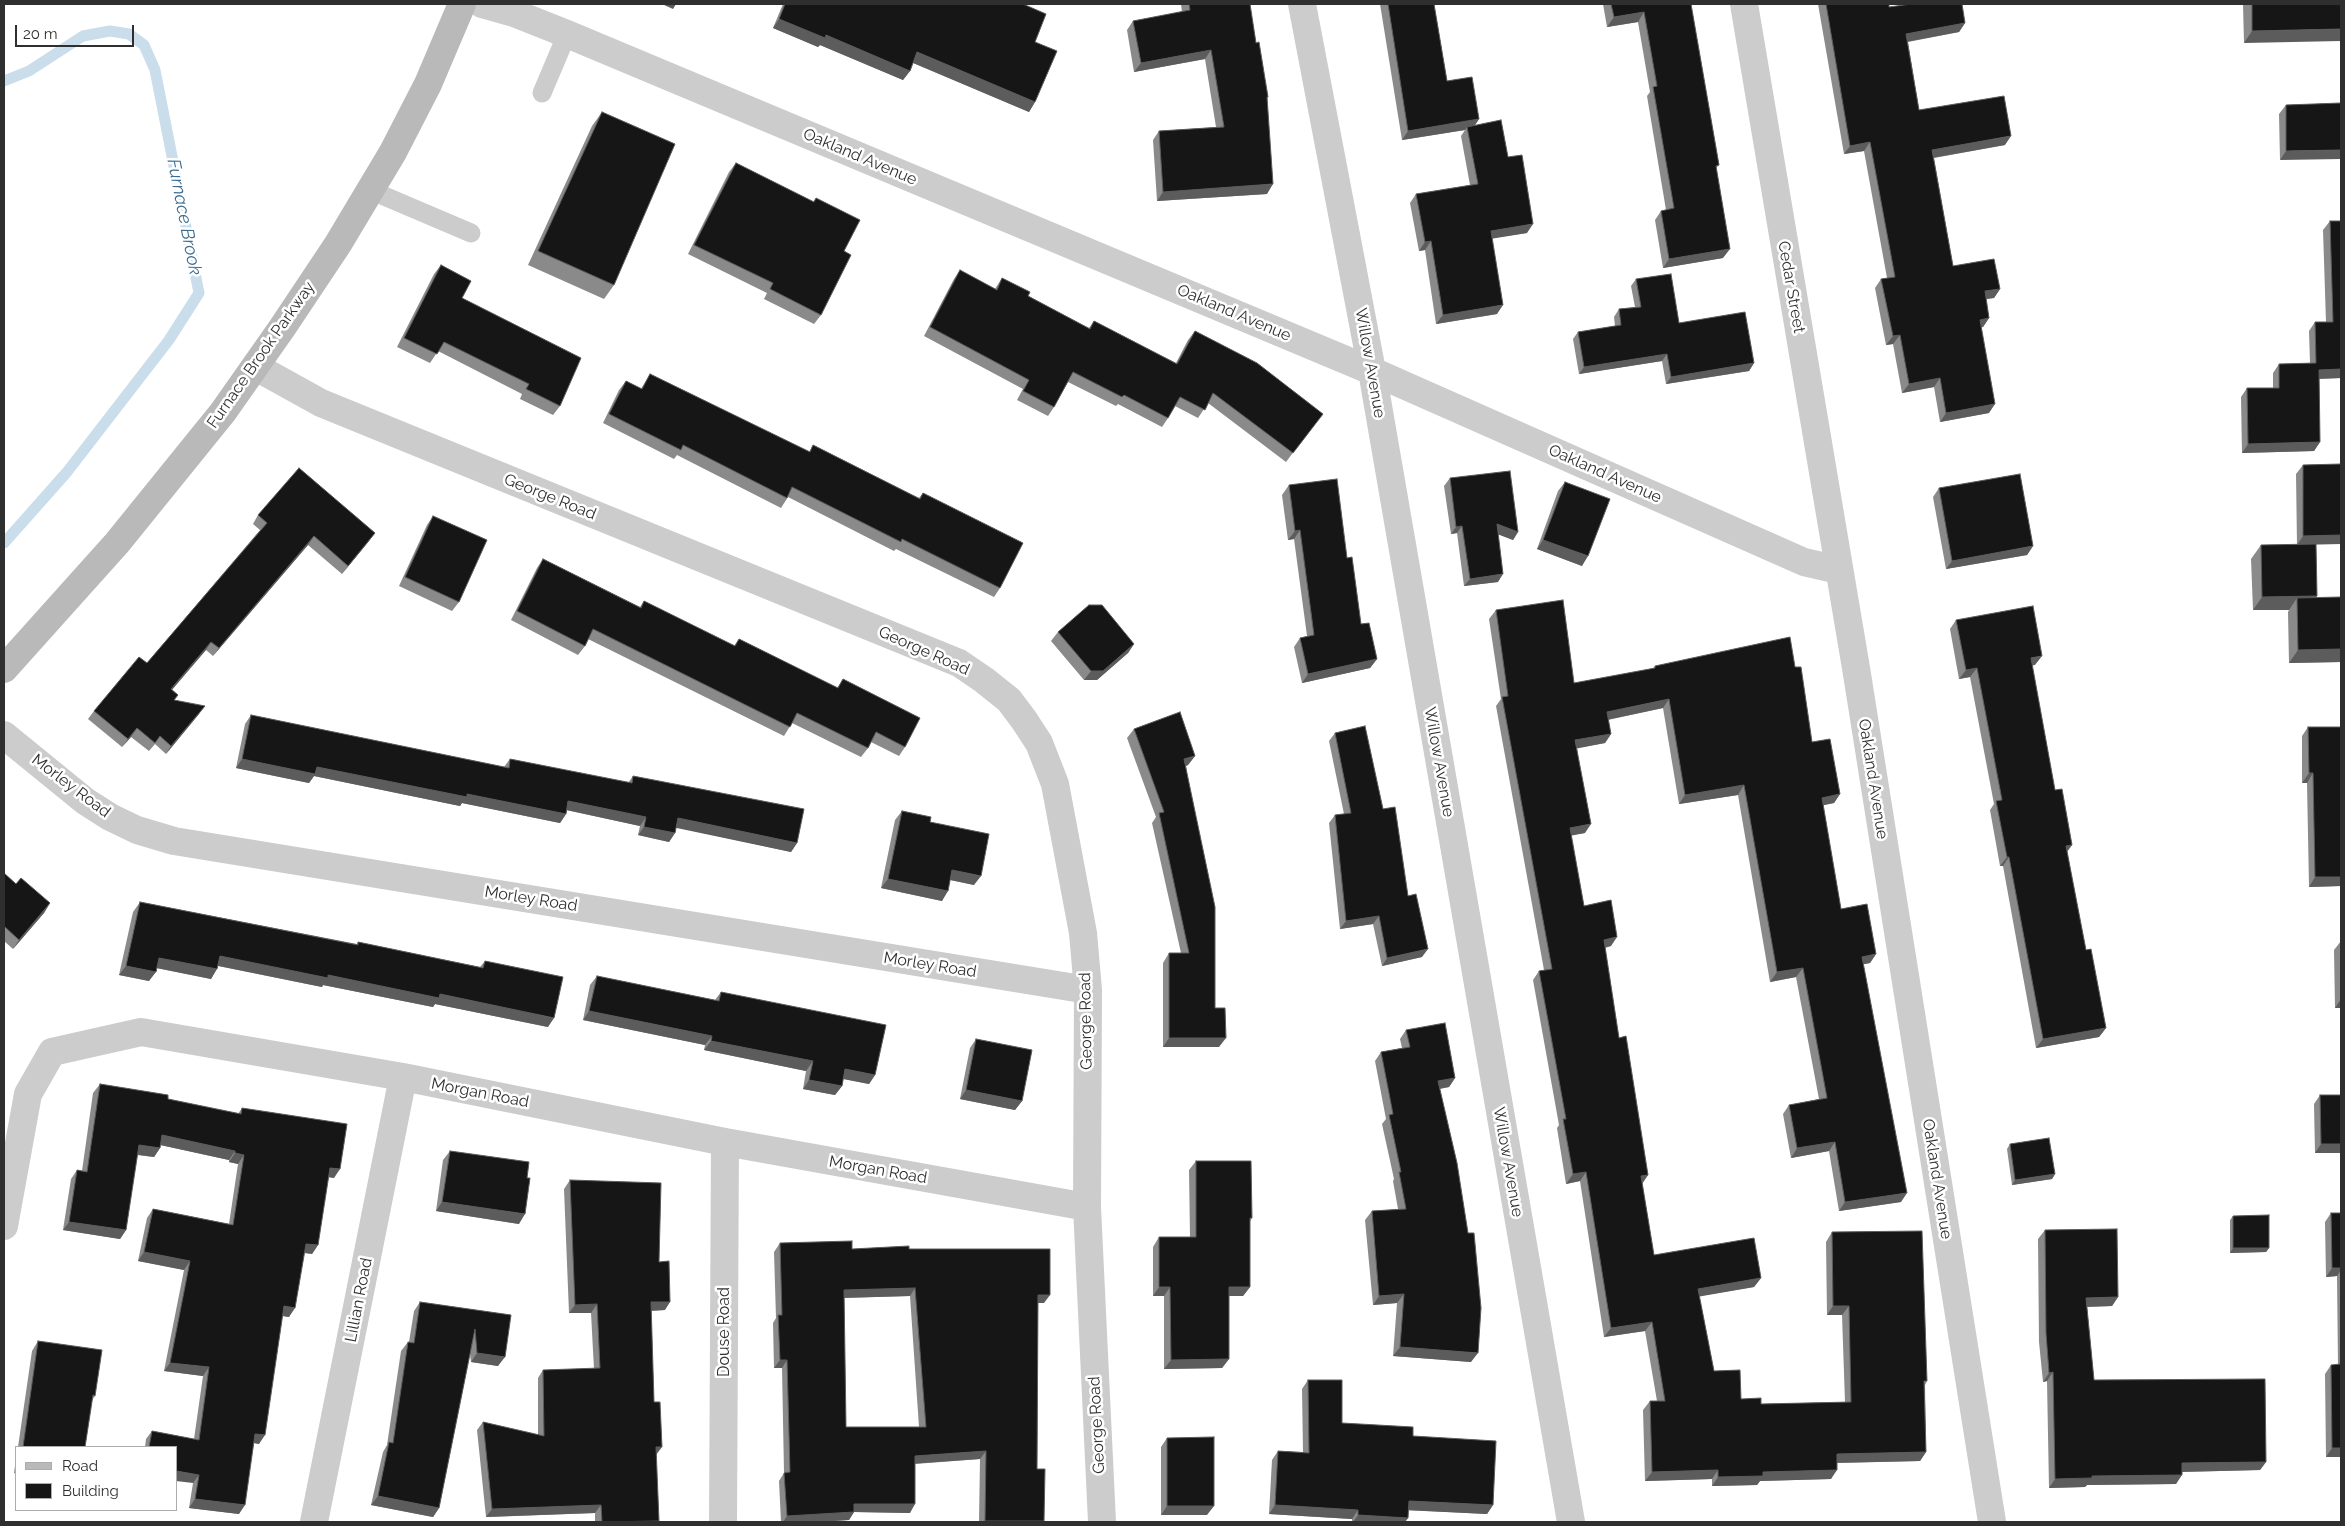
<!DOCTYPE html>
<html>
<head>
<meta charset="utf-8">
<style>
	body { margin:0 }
	#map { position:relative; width:2345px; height:1526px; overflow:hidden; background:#fff; font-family:Raleway,sans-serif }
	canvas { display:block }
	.frame { position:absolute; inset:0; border:5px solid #2f2f2f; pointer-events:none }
	.legend { position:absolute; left:15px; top:1446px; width:162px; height:65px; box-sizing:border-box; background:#fff; border:1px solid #acacac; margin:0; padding:6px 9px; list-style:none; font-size:15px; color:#2f2f2f }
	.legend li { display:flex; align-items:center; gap:10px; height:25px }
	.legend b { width:25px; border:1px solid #acacac }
	.scale { position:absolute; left:15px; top:25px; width:119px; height:22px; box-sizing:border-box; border:2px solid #2f2f2f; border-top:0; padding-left:6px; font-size:15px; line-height:18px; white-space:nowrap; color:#2f2f2f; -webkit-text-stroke:4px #fff; paint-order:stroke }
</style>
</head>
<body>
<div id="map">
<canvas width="2345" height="1526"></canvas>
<div class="frame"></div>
<ul class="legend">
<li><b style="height:6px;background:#b9b9b9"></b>Road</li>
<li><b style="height:14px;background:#161616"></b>Building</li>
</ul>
<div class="scale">20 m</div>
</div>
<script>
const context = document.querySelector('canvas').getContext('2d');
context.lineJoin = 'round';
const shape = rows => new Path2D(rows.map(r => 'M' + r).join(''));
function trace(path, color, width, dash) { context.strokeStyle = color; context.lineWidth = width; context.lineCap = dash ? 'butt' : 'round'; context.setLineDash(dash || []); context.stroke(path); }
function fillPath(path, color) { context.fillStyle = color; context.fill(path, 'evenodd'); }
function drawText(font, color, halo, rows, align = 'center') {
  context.font = font + ' Raleway,sans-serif'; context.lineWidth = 5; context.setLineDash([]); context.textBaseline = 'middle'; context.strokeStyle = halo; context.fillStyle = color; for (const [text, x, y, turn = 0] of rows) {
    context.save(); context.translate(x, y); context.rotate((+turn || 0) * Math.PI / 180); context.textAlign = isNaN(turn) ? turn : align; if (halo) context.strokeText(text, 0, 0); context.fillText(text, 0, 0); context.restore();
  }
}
trace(shape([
	[4,81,29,71,83,36,110,31,129,34,144,45,155,70,199,293,169,340,67,472,4,543]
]), '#caddeb', 11);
trace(shape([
	[542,93,567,34],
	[370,190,471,233]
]), '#ccc', 19);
trace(shape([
	[482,4,514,13,567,34,1372,371,1804,562,1839,570],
	[1302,4,1372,371,1571,1522],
	[1744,4,1856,668,1992,1522],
	[256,367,321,403,959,663,984,680,1009,700,1024,720,1039,743,1055,784,1083,933,1088,990,1087,1207,1102,1522],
	[4,735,85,801,110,817,137,830,174,841,1088,990],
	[4,1226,28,1094,52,1052,141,1032,403,1077,725,1142,1087,1207],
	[314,1522,403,1077],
	[723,1522,725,1142]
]), '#ccc', 28);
trace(shape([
	[4,669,117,543,223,412,282,328,338,244,393,152,428,84,462,4]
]), '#b9b9b9', 28);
fillPath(shape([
	[783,4,1023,4,1035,42,1035,102,1029,112,913,63,910,71,903,80,820,45,818,47,773,28],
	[1181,4,1250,4,1256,43,1268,97,1267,99,1267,194,1157,201,1153,140,1159,131,1216,127,1205,59,1134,72,1127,30,1133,21,1182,12],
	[1380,4,1434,4,1447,81,1479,119,1475,125,1508,157,1527,233,1492,238,1497,314,1436,324,1425,250,1419,251,1410,203,1416,194,1470,185,1461,136,1465,130,1402,140],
	[1603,4,1691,4,1719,165,1716,168,1723,258,1663,268,1655,220,1661,211,1666,210,1647,96,1650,92,1638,22,1607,27],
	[1818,4,1889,4,1889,7,1965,23,1959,32,1908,42,1919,110,2005,145,1934,158,1953,266,2000,289,1994,298,1986,299,1989,318,1983,327,1981,327,1989,413,1940,422,1934,387,1902,393,1893,344,1886,345,1875,288,1881,279,1887,278,1864,151,1844,154],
	[2243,4,2341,4,2244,43],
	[2341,103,2280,160,2279,114,2286,105],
	[602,112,614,285,604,299,528,265,592,126],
	[736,163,813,202,816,198,844,251,821,315,814,324,764,299,767,293,688,254,729,172],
	[2330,221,2341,378,2319,379,2320,442,2314,451,2242,453,2241,397,2247,388,2273,388,2273,373,2279,364,2310,363,2309,331,2315,322,2326,322,2323,230],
	[441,265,462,298,560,406,553,415,520,399,522,394,438,351,430,363,397,347,434,274],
	[960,270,995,289,1002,278,1028,296,1089,328,1094,321,1176,363,1188,340,1195,331,1316,422,1286,462,1208,403,1198,418,1175,406,1168,418,1162,427,1118,404,1116,406,1068,382,1054,407,1048,416,1017,400,1023,389,924,336,954,279],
	[1636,279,1679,323,1754,363,1749,371,1666,384,1662,361,1579,374,1573,339,1578,332,1615,326,1614,317,1619,309,1635,307,1631,286],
	[650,374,809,452,813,445,919,498,923,493,1000,588,994,597,896,549,894,551,788,497,781,508,677,455,674,459,603,423,619,390,626,381,641,389],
	[2341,464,2341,544,2316,544,2317,596,2316,598,2341,597,2341,662,2289,663,2288,612,2289,610,2253,610,2251,559,2261,545,2297,545,2296,474,2303,465],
	[1450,478,1518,532,1513,540,1498,534,1498,582,1464,586,1457,533,1451,534,1444,486],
	[1565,482,1582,566,1537,549,1558,491],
	[1289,485,1347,558,1361,624,1377,659,1370,668,1302,683,1294,647,1300,638,1307,636,1294,539,1288,540,1282,495],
	[1939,488,2033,546,2027,555,1946,569,1933,497],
	[258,515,369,541,342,574,308,545,213,656,206,650,172,689,175,700,199,714,166,754,155,744,149,751,131,737,122,747,88,719,94,711,147,663,260,530,253,524],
	[433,516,459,602,452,611,399,586,427,525],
	[543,559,640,607,644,601,734,646,739,639,837,688,843,679,905,747,899,756,871,742,868,748,861,757,792,723,784,736,588,639,585,646,578,655,511,620,537,568],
	[1496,610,1574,683,1653,669,1655,666,1795,667,1812,742,1840,794,1834,803,1823,805,1841,909,1876,954,1870,963,1863,964,1901,1202,1839,1211,1829,1151,1791,1158,1783,1114,1789,1105,1819,1099,1796,977,1770,982,1738,795,1679,804,1663,708,1608,720,1611,734,1605,743,1577,748,1585,833,1571,835,1584,906,1611,946,1605,948,1619,1038,1648,1175,1642,1183,1654,1255,1761,1278,1754,1287,1699,1296,1714,1371,1741,1399,1761,1404,1845,1402,1842,1315,1827,1315,1826,1242,1832,1232,1927,1381,1925,1385,1926,1452,1920,1461,1837,1463,1831,1479,1760,1481,1757,1485,1712,1486,1712,1479,1645,1481,1643,1410,1650,1401,1657,1401,1645,1331,1604,1337,1580,1181,1566,1184,1557,1128,1559,1125,1533,980,1539,971,1544,970,1496,706,1501,699,1489,619],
	[1956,620,2035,665,2032,665,2055,790,2072,845,2067,852,2086,950,2106,1028,2099,1037,2036,1048,2003,866,2000,866,1990,810,1994,804,1970,677,1959,679,1950,629],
	[1058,632,1134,644,1128,653,1097,680,1084,680,1051,641],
	[251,715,504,767,510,759,628,783,633,776,797,843,791,852,676,827,675,833,669,842,638,835,640,826,566,810,566,814,560,823,462,803,460,806,314,776,309,783,236,768,245,724],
	[2308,727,2341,727,2341,886,2309,887,2307,783,2302,783,2302,736],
	[1134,729,1195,756,1188,765,1186,766,1215,1008,1219,1047,1163,1047,1163,963,1169,953,1181,953,1152,823,1156,817,1127,738],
	[1335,733,1383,809,1408,896,1422,957,1382,966,1373,924,1340,929,1329,823,1335,815,1344,814,1329,741],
	[902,811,930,822,974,885,950,880,942,901,881,888,895,820],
	[4,873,16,884,50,903,44,913,13,949,4,941],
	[140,902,357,944,358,942,480,967,485,961,548,1027,435,1004,433,1007,323,985,322,987,218,966,211,979,156,968,149,981,119,975,133,912],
	[2341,941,2341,1008,2335,1008,2334,950],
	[597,976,715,1000,721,992,875,1075,869,1084,843,1079,842,1086,835,1095,803,1089,806,1071,704,1050,705,1045,583,1020,590,985],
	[1406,1030,1455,1078,1449,1087,1440,1089,1471,1362,1393,1356,1397,1303,1373,1305,1365,1220,1372,1211,1398,1209,1393,1181,1394,1179,1382,1124,1386,1119,1375,1061,1381,1052,1402,1048,1400,1039],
	[976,1039,1022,1101,1015,1110,960,1099,970,1048],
	[100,1084,238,1114,242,1108,334,1178,328,1177,318,1245,312,1254,304,1253,289,1317,282,1316,259,1444,254,1443,239,1514,189,1508,193,1483,176,1447,145,1447,146,1439,152,1431,194,1439,203,1376,164,1371,184,1270,138,1261,147,1218,153,1209,229,1224,238,1164,229,1162,229,1160,160,1145,160,1148,154,1157,137,1155,126,1230,120,1239,63,1230,71,1179,77,1170,82,1171,93,1093],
	[2320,1095,2341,1095,2341,1153,2315,1153,2314,1104],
	[2010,1144,2055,1174,2052,1179,2012,1185,2007,1149],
	[450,1151,519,1224,436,1211,443,1160],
	[1196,1161,1252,1218,1250,1221,1250,1287,1243,1296,1229,1296,1229,1359,1222,1368,1164,1369,1164,1296,1153,1296,1153,1247,1159,1237,1190,1237,1189,1170],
	[570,1180,659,1262,665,1310,651,1311,658,1522,595,1522,595,1513,486,1517,477,1430,483,1422,538,1435,538,1378,543,1370,594,1369,591,1313,569,1313,564,1189],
	[2331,1213,2341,1213,2341,1457,2326,1457,2325,1374,2331,1365,2338,1365,2337,1276,2326,1277,2325,1222],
	[2233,1216,2269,1248,2266,1252,2230,1253,2230,1220],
	[2045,1230,2118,1297,2112,1306,2087,1307,2094,1380,2266,1462,2260,1470,2182,1472,2176,1484,2087,1485,2085,1487,2049,1488,2047,1381,2043,1382,2039,1342,2038,1239],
	[780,1243,852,1249,909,1249,1044,1303,1038,1303,1037,1469,1043,1522,979,1522,980,1459,915,1464,910,1513,854,1512,849,1520,818,1522,781,1522,779,1481,784,1473,782,1368,774,1368,773,1323,776,1318,774,1252],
	[910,1296,919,1427,846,1427,844,1298],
	[420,1302,511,1315,498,1366,471,1362,470,1354,439,1508,433,1517,371,1505,383,1452,387,1445,401,1351,408,1342,409,1342,414,1311],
	[38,1341,95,1396,92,1400,85,1447,18,1447,32,1351],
	[1308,1380,1342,1423,1413,1436,1493,1505,1487,1514,1408,1510,1408,1518,1405,1522,1352,1522,1352,1519,1269,1514,1272,1460,1278,1451,1303,1452,1302,1389],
	[1167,1438,1207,1515,1161,1515,1161,1447],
	[16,1459,16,1474,14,1473]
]), '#8a8a8a');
fillPath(shape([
	[662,4,676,4,673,9],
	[1644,12,1638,22,1607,27,1614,17],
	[779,19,826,35,910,71,903,80,820,45,818,47,773,28],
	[1965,23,1959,32,1900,43,1906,34],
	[2341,29,2341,41,2244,43,2252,31],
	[1211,50,1205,59,1134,72,1141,63],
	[917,52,1035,102,1029,112,911,62],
	[1479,119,1473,128,1467,127,1465,130,1402,140,1408,131],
	[2011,136,2005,145,1926,159,1932,150],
	[1870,142,1864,151,1844,154,1850,146],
	[2341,150,2341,159,2280,160,2286,151],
	[1273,184,1267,194,1157,201,1163,192],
	[1533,224,1527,233,1484,240,1491,231],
	[1431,241,1425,250,1419,251,1425,242],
	[1730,249,1723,258,1663,268,1669,259],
	[2000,289,1994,298,1978,300,1985,291],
	[1503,305,1497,314,1436,324,1443,315],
	[1989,318,1983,327,1974,329,1980,320],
	[1900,335,1893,344,1886,345,1893,336],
	[1667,354,1662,361,1579,374,1584,367],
	[1754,363,1749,371,1666,384,1671,377],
	[2341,369,2341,378,2313,379,2319,370],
	[1940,378,1934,387,1902,393,1909,384],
	[1995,404,1989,413,1940,422,1946,413],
	[2320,442,2314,451,2242,453,2248,444],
	[1497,524,1518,532,1513,540,1492,532],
	[1462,526,1457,533,1451,534,1456,527],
	[1300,530,1294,539,1288,540,1295,531],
	[375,533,369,541,342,574,348,566],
	[2341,535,2341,544,2297,545,2303,536],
	[314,536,308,545,213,656,219,648],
	[1543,540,1588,556,1582,566,1537,549],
	[2033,546,2027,555,1946,569,1952,561],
	[1503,574,1498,582,1464,586,1470,579],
	[2317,596,2308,609,2297,598,2289,610,2253,610,2262,597],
	[211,642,206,650,166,697,171,689],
	[1134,644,1128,653,1097,680,1084,680,1091,671],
	[2341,649,2341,662,2289,663,2298,650],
	[2042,656,2035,665,2024,667,2031,658],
	[1377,659,1370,668,1302,683,1308,674],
	[1977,668,1970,677,1959,679,1966,670],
	[1669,699,1663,708,1601,721,1607,712],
	[205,706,199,714,166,754,171,746],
	[137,728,131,737,122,747,128,739],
	[1611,734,1605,743,1569,750,1575,740],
	[1195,756,1188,765,1178,769,1184,759],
	[242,759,317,767,467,794,566,814,560,823,462,803,460,806,314,776,309,783,236,768],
	[2309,773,2313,773,2307,783,2302,783],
	[1744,785,1738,795,1679,804,1685,795],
	[1840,794,1834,803,1815,807,1822,798],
	[568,801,646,817,640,826,562,809],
	[678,818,797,843,791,852,672,827],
	[1591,824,1585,833,1564,837,1570,828],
	[644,827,675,833,669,842,638,835],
	[2072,845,2065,854,2066,846],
	[2007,857,2009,857,2003,866,2000,866],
	[952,870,981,876,974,885,946,879],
	[2315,877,2341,877,2341,886,2309,887],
	[888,879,948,891,942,901,881,888],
	[50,903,44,913,13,949,19,940],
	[1379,916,1373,924,1340,929,1346,921],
	[1617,937,1611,946,1597,949,1604,940],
	[1428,949,1422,957,1382,966,1387,958],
	[1876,954,1870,963,1855,966,1862,957],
	[220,956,440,994,554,1018,548,1027,435,1004,433,1007,323,985,322,987,214,965],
	[159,958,217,969,211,979,152,967],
	[126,966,156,972,149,981,119,975],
	[1803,968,1796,977,1770,982,1777,972],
	[2341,999,2341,1008,2335,1008],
	[589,1011,712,1036,705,1045,583,1020],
	[2106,1028,2099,1037,2036,1048,2043,1039],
	[1169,1038,1226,1038,1219,1047,1163,1047],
	[711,1041,813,1061,806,1071,704,1050],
	[845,1069,875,1075,869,1084,839,1078],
	[1455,1078,1449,1087,1432,1090,1438,1081],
	[809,1080,842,1086,835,1095,803,1089],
	[966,1090,1022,1101,1015,1110,960,1099],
	[162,1135,235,1151,229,1160,156,1144],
	[1835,1142,1829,1151,1791,1158,1797,1148],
	[2321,1144,2341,1144,2341,1153,2315,1153],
	[139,1145,160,1148,154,1157,133,1154],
	[235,1153,244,1155,238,1164,229,1162],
	[330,1168,340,1169,334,1178,323,1176],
	[1586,1172,1580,1181,1566,1184,1573,1174],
	[2055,1174,2052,1179,2012,1185,2015,1180],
	[1648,1175,1642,1184,1641,1176],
	[1907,1193,1901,1202,1839,1211,1845,1202],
	[442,1202,525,1214,519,1224,436,1211],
	[69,1222,126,1230,120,1239,63,1230],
	[306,1244,318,1245,312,1254,300,1252],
	[2233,1248,2269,1248,2266,1252,2230,1253],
	[144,1252,190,1261,184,1270,138,1261],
	[2332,1268,2341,1268,2341,1270,2337,1276,2326,1277],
	[1761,1278,1754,1287,1691,1298,1698,1289],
	[1159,1287,1170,1287,1164,1296,1153,1296],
	[1229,1287,1250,1287,1243,1296,1222,1296],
	[915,1288,910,1296,838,1298,844,1290],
	[1404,1294,1397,1303,1373,1305,1379,1296],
	[1038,1295,1050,1295,1044,1303,1032,1303],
	[2118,1297,2112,1306,2080,1307,2086,1298],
	[651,1302,670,1302,665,1310,645,1311],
	[597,1304,591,1313,569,1313,575,1305],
	[284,1306,295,1308,289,1317,277,1315],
	[1833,1306,1849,1306,1842,1315,1827,1315],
	[1652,1322,1645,1331,1604,1337,1611,1328],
	[1400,1347,1478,1353,1471,1362,1393,1356],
	[477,1353,505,1357,498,1366,471,1362],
	[1229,1359,1222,1368,1164,1369,1171,1360],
	[780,1360,787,1360,782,1368,774,1368],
	[170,1363,209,1367,203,1376,164,1371],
	[2053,1372,2047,1381,2043,1382,2049,1373],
	[255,1434,265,1435,259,1444,249,1442],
	[656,1447,662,1447,656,1455],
	[2332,1448,2341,1448,2341,1457,2326,1457],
	[986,1451,980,1459,909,1464,915,1456],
	[1926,1452,1920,1461,1830,1463,1837,1454],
	[2266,1462,2260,1470,2176,1472,2182,1463],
	[1718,1470,1712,1479,1645,1481,1652,1472],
	[1837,1470,1831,1479,1760,1481,1757,1485,1712,1486,1718,1477,1763,1472],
	[176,1471,199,1475,193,1483,176,1481],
	[2182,1475,2176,1484,2087,1485,2085,1487,2049,1488,2055,1479,2092,1476],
	[378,1496,439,1508,433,1517,371,1505],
	[195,1499,245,1505,239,1514,189,1508],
	[1409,1501,1493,1505,1487,1514,1403,1510],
	[854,1504,915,1504,910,1513,854,1512,849,1520,818,1522,783,1522,787,1516],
	[601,1505,595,1513,486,1517,492,1509],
	[1275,1505,1358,1510,1352,1519,1269,1514],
	[1167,1506,1214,1506,1207,1515,1161,1515],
	[1358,1515,1408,1518,1405,1522,1353,1522],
	[985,1521,1044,1521,1043,1522,984,1522]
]), '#5c5c5c');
const building = shape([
	[785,4,1023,4,1046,14,1035,42,1057,51,1035,102,917,52,910,71,826,35,825,38,779,19,785,4],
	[1189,4,1250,4,1256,43,1259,42,1268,97,1267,97,1273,184,1163,192,1159,131,1224,127,1211,50,1141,63,1133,21,1190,10,1189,4],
	[1388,4,1434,4,1447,81,1472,77,1479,119,1408,131,1388,4],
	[1611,4,1691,4,1719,165,1716,166,1730,249,1669,259,1661,211,1674,208,1653,87,1657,86,1644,12,1614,17,1611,4],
	[1826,4,1889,4,1889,7,1911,4,1962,4,1965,23,1906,34,1919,110,2004,96,2011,136,1932,150,1953,266,1994,259,2000,289,1985,291,1989,318,1980,320,1995,404,1946,413,1940,378,1909,384,1900,335,1893,336,1881,279,1895,277,1870,142,1850,146,1826,4],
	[2252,4,2341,4,2341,29,2252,31,2252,4],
	[2341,103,2341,150,2286,151,2286,105,2341,103],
	[602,112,675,144,614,285,538,251,602,112],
	[1501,120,1508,157,1522,155,1533,224,1491,231,1503,305,1443,315,1431,241,1425,242,1416,194,1478,184,1467,127,1501,120],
	[736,163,814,202,816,198,860,220,844,251,851,255,821,315,770,289,773,283,694,245,736,163],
	[2330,221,2341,221,2341,369,2319,370,2320,442,2248,444,2247,388,2279,388,2279,364,2316,363,2315,322,2333,322,2330,221],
	[441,265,471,281,462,298,581,358,560,406,526,389,529,384,444,342,437,354,404,338,441,265],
	[960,270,997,290,1002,278,1030,292,1028,296,1090,329,1094,321,1177,364,1195,331,1257,363,1323,414,1293,453,1213,393,1205,410,1180,397,1168,418,1124,395,1122,397,1073,372,1054,407,1023,391,1029,380,930,327,960,270],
	[1671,274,1679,323,1745,312,1754,363,1671,377,1667,354,1584,367,1578,332,1621,325,1619,309,1641,307,1636,279,1671,274],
	[650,374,810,452,813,445,920,499,923,493,1023,543,1000,588,902,539,901,542,792,487,787,498,683,445,681,450,609,414,626,381,642,389,650,374],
	[2341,464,2341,535,2303,536,2303,465,2341,464],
	[299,468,375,533,348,566,314,536,219,648,211,642,171,689,178,695,174,700,205,706,171,746,160,736,155,743,137,728,128,739,94,711,139,657,147,663,267,523,258,515,299,468],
	[1510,471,1518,532,1497,524,1503,574,1470,579,1462,526,1456,527,1450,478,1510,471],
	[2020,474,2033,546,1952,561,1939,488,2020,474],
	[1337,479,1347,558,1352,557,1361,624,1369,623,1377,659,1308,674,1300,638,1314,635,1300,530,1295,531,1289,485,1337,479],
	[1565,482,1610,499,1588,556,1543,540,1565,482],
	[433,516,487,540,459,602,405,577,433,516],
	[2316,544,2317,596,2262,597,2261,545,2316,544],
	[543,559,641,608,644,601,735,646,739,639,838,688,843,679,920,718,905,747,876,732,868,748,797,713,790,727,593,629,585,646,517,611,543,559],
	[2341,597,2341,649,2298,650,2297,598,2341,597],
	[1563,600,1574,683,1655,668,1655,666,1790,637,1795,667,1801,667,1812,742,1830,739,1840,794,1822,798,1841,909,1867,904,1876,954,1862,957,1907,1193,1845,1202,1835,1142,1797,1148,1789,1105,1827,1098,1803,968,1777,972,1744,785,1685,795,1669,699,1607,712,1611,734,1575,740,1591,824,1570,828,1584,906,1611,900,1617,937,1604,940,1619,1038,1626,1036,1648,1175,1641,1176,1654,1255,1754,1238,1761,1278,1698,1289,1714,1371,1740,1370,1741,1399,1761,1398,1761,1404,1851,1402,1849,1306,1833,1306,1832,1232,1922,1231,1927,1381,1924,1381,1926,1452,1837,1454,1837,1470,1763,1472,1763,1476,1718,1477,1718,1470,1652,1472,1650,1401,1665,1401,1652,1322,1611,1328,1586,1172,1573,1174,1563,1119,1566,1119,1539,971,1552,969,1502,697,1508,696,1496,610,1563,600],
	[1089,605,1102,605,1134,644,1103,671,1091,671,1058,632,1089,605],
	[2033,606,2042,656,2031,658,2055,790,2062,789,2072,845,2066,846,2086,950,2091,949,2106,1028,2043,1039,2009,857,2007,857,1996,801,2002,800,1977,668,1966,670,1956,620,2033,606],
	[1180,712,1195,756,1184,759,1215,907,1215,1008,1225,1008,1226,1038,1169,1038,1169,953,1189,953,1159,813,1164,812,1134,729,1180,712],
	[251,715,509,768,510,759,632,783,633,776,804,809,797,843,678,818,675,833,644,827,646,817,568,801,566,814,467,794,467,797,317,767,315,774,242,759,251,715],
	[1365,726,1383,809,1395,807,1408,896,1416,894,1428,949,1387,958,1379,916,1346,921,1335,815,1351,813,1335,733,1365,726],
	[2308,727,2341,727,2341,877,2315,877,2313,773,2309,773,2308,727],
	[902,811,931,817,930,822,989,834,981,876,952,870,948,891,888,879,902,811],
	[4,873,16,884,21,878,50,903,19,940,4,926,4,873],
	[140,902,358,945,358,942,483,968,485,961,563,977,554,1018,440,994,439,998,328,975,328,978,220,956,217,969,159,958,156,972,126,966,140,902],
	[597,976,719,1001,721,992,886,1025,875,1075,845,1069,842,1086,809,1080,813,1061,711,1041,712,1036,589,1011,597,976],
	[1445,1023,1455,1078,1438,1081,1457,1163,1468,1233,1474,1233,1481,1308,1478,1353,1400,1347,1404,1294,1379,1296,1372,1211,1406,1209,1399,1172,1401,1172,1389,1115,1393,1114,1381,1052,1410,1047,1406,1030,1445,1023],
	[976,1039,1032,1050,1022,1101,966,1090,976,1039],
	[100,1084,168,1095,168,1099,241,1114,242,1108,347,1124,340,1169,330,1168,318,1245,306,1244,295,1308,284,1306,265,1435,255,1434,245,1505,195,1499,199,1475,176,1471,176,1447,149,1447,152,1431,199,1440,209,1367,170,1363,190,1261,144,1252,153,1209,233,1225,244,1155,235,1153,235,1151,162,1135,160,1148,139,1145,126,1230,69,1222,77,1170,87,1172,100,1084],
	[2320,1095,2341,1095,2341,1144,2321,1144,2320,1095],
	[2049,1138,2055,1174,2015,1180,2010,1144,2049,1138],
	[450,1151,529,1162,527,1178,530,1178,525,1214,442,1202,450,1151],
	[1196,1161,1251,1161,1252,1218,1250,1218,1250,1287,1229,1287,1229,1359,1171,1360,1170,1287,1159,1287,1159,1237,1196,1237,1196,1161],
	[570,1180,661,1183,659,1262,669,1261,670,1302,651,1302,654,1402,660,1402,662,1447,656,1447,659,1521,602,1522,601,1505,492,1509,483,1422,544,1436,543,1370,600,1368,597,1304,575,1305,570,1180],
	[2331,1213,2341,1213,2341,1268,2332,1268,2331,1213],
	[2269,1215,2269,1248,2233,1248,2233,1216,2269,1215],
	[2117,1229,2118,1297,2086,1298,2094,1380,2265,1379,2266,1462,2182,1463,2182,1475,2092,1476,2092,1478,2055,1479,2053,1372,2049,1373,2046,1333,2045,1230,2117,1229],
	[852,1241,852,1249,909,1246,909,1249,1050,1249,1050,1295,1038,1295,1037,1469,1045,1469,1044,1521,985,1521,986,1451,915,1456,915,1504,854,1504,854,1512,787,1516,784,1473,790,1472,787,1360,780,1360,778,1315,782,1315,780,1243,852,1241],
	[915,1288,926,1427,846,1427,844,1290,915,1288],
	[420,1302,511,1315,505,1357,477,1353,475,1329,439,1508,378,1496,389,1442,393,1443,408,1342,414,1343,420,1302],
	[38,1341,102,1350,95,1396,93,1395,85,1447,23,1447,38,1341],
	[2341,1364,2341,1448,2332,1448,2331,1365,2341,1364],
	[1308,1380,1342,1380,1342,1423,1413,1427,1413,1436,1496,1441,1493,1505,1409,1501,1408,1518,1358,1515,1358,1510,1275,1505,1278,1451,1309,1453,1308,1380],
	[1214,1437,1214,1506,1167,1506,1167,1438,1214,1437]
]);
fillPath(building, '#161616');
trace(building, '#5c5c5c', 1);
drawText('16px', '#2f2f2f', '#fff', [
	["Oakland Avenue",860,157,23],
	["Cedar Street",1791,287,80],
	["Oakland Avenue",1234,313,23],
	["Furnace Brook Parkway",261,355,-55],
	["Willow Avenue",1370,363,80],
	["Oakland Avenue",1605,474,24],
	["George Road",550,497,22],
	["George Road",924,651,24],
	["Willow Avenue",1439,762,80],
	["Oakland Avenue",1873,779,81],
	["Morley Road",71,786,37],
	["Morley Road",531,899,9],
	["Morley Road",930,965,9],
	["George Road",1086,1021,-91],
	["Morgan Road",480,1093,11],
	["Willow Avenue",1508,1162,80],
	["Morgan Road",878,1170,10],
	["Oakland Avenue",1937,1179,81],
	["Lillian Road",359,1300,-79],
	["Douse Road",724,1332,-90],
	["George Road",1097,1425,-93]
]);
drawText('italic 18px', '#3e6d90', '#fff', [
	["Furnace Brook",184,217,79]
]);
</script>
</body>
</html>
